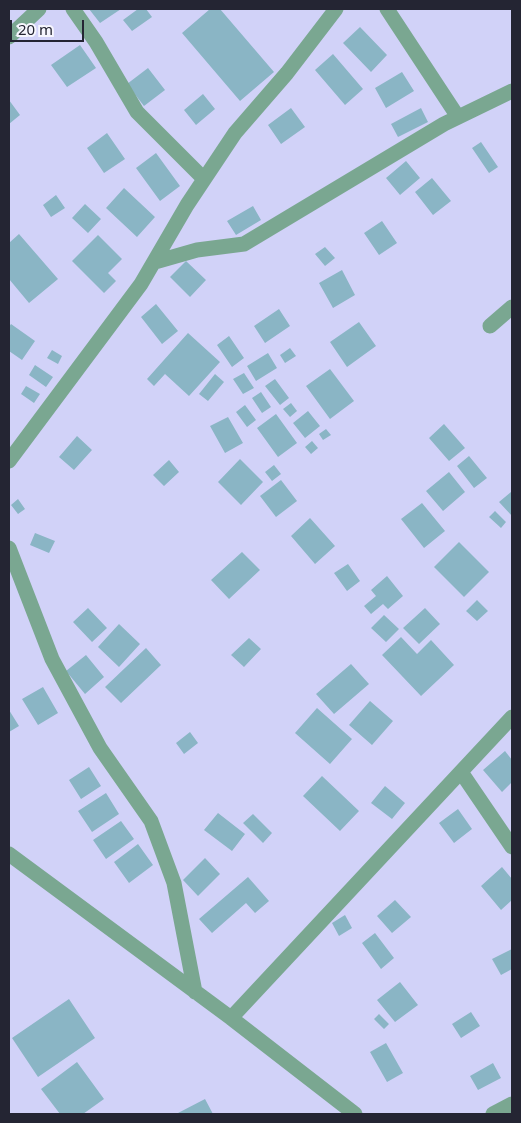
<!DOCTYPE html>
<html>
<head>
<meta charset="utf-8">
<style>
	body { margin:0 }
	#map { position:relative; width:521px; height:1123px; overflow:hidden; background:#d1d2f8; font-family:"Noto Sans",sans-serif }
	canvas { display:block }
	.frame { position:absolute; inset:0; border:10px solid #242533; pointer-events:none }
	.scale { position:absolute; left:10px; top:20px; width:74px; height:22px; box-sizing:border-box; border:2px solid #242533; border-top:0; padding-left:6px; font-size:15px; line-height:18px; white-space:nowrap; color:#242533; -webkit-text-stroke:4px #f6f6fe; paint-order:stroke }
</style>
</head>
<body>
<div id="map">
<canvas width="521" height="1123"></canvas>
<div class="frame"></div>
<div class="scale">20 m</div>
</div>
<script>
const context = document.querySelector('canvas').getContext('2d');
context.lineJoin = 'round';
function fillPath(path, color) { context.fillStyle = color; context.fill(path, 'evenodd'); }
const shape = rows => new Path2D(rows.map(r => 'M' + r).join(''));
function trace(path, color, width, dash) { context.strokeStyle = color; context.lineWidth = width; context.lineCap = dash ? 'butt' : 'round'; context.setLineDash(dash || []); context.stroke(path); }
fillPath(shape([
	[89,9,121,9,100,23],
	[138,9,146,9,152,17,132,31,123,20],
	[210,9,220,9,274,72,240,101,182,33],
	[360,27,387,55,371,72,343,43],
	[80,45,96,68,67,87,51,65],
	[333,54,363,89,345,105,315,70],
	[148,68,165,90,144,106,127,84],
	[402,72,414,91,386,108,375,88],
	[203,94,215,109,196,125,184,110],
	[9,100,20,115,9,124],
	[291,108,305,127,281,144,268,125],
	[421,108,428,122,398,137,391,124],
	[107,133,125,159,104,173,87,148],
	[481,142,498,167,489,173,472,148],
	[156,153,180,186,160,201,136,168],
	[406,161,420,178,400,195,386,178],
	[432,178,451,201,433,215,415,192],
	[124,188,155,217,137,237,106,208],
	[56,195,65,208,51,217,43,205],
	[85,204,101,219,88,233,72,218],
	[253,206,261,220,236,235,227,221],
	[382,221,397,243,379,255,364,233],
	[19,234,58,279,29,303,9,279,9,243],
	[98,235,122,259,108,273,116,281,104,293,72,261],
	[325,247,335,258,325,266,315,254],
	[186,261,206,280,190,297,170,277],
	[342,270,355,295,333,308,319,283],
	[156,304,178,331,162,344,141,317],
	[279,309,290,326,265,343,254,326],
	[359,322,376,346,347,367,330,342],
	[11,324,35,341,22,360,9,351,9,327],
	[188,333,220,362,189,396,165,374,154,386,147,379],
	[229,336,244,358,232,367,217,345],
	[290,348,296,356,285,363,280,355],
	[52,350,62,356,58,364,47,358],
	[268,353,277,368,256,381,247,366],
	[35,365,53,377,46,387,29,375],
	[330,369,354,401,330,419,306,386],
	[244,373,254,388,243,394,233,379],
	[215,374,224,382,208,401,199,394],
	[275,379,289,398,280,405,265,386],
	[26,386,40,394,34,403,21,394],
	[261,392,271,407,262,413,252,398],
	[291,403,297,411,290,417,283,409],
	[245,405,256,420,247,427,236,412],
	[308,411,320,426,305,438,293,423],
	[276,414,297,443,278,457,257,428],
	[228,417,243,443,225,453,210,426],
	[444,424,465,448,449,461,429,438],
	[326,429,331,435,323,440,319,434],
	[77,436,92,450,74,470,59,457],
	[312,441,318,448,311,454,305,447],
	[469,456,487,478,474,488,457,466],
	[240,459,263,482,241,505,218,482],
	[169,460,179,472,164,486,153,475],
	[274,465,281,474,272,481,265,472],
	[449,472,465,492,443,511,426,491],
	[281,480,297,501,276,517,260,496],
	[511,492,512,494,512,516,499,502],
	[18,499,25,509,18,514,11,505],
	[422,503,445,531,424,548,401,519],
	[495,511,506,522,501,528,489,517],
	[310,518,335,546,315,564,291,536],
	[35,533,55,541,49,553,30,545],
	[459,542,489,572,464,597,434,567],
	[242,552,260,570,229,599,211,580],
	[348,564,360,581,347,591,334,573],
	[387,576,403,596,388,609,383,604,371,614,364,606,376,596,371,590],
	[477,600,488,611,477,621,466,611],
	[88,608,107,628,92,642,73,622],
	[425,608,440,624,419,644,403,628],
	[384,615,399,629,386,642,371,628],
	[119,624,140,644,119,667,98,647],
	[401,637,417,654,431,640,454,665,421,696,382,655],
	[249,638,261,649,244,667,231,655],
	[146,648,161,665,121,703,105,687],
	[86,655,104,677,85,694,66,671],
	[351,664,369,684,334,714,316,694],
	[43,687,58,713,38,725,22,699],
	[370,701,393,721,372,745,349,725],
	[317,708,352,739,330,764,295,733],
	[9,710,19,726,9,732],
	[190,732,198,743,184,754,176,743],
	[505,751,512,760,512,782,502,792,483,770],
	[89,767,101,786,81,799,69,780],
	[322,776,359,811,340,831,303,796],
	[385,786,405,803,392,819,371,803],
	[106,793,119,814,92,832,78,811],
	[458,809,472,829,454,843,439,823],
	[218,813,245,834,232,851,204,830],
	[253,814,272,833,263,843,243,823],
	[121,821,134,839,106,859,93,840],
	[138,844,153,865,129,883,114,862],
	[205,858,220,874,198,896,183,880],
	[502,867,512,879,512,900,501,910,481,886],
	[248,877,269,901,255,913,246,903,212,933,199,919],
	[395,900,411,917,392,933,377,916],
	[345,915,352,928,339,936,332,923],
	[375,933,394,958,381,969,362,943],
	[512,949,512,969,501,975,492,959],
	[400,982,418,1005,395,1022,377,1000],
	[69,999,95,1038,38,1077,12,1038],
	[471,1012,480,1026,461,1038,452,1024],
	[379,1014,389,1024,384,1029,374,1019],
	[386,1043,403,1073,387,1082,370,1052],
	[77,1062,104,1099,83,1114,60,1114,41,1089],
	[493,1063,501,1078,478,1090,470,1076],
	[205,1099,213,1114,179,1114,178,1113]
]), '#8ab5c5');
trace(shape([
	[73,9,96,42,137,112,204,179],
	[387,9,458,117],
	[9,37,39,9],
	[155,262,197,250,244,244,444,124,512,91],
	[490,326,512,307],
	[9,461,141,284,187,205,235,133,287,73,336,9],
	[9,548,52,659,100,748,151,821,174,883,195,992],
	[461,772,512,847],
	[9,854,231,1018,355,1114],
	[231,1018,512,717],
	[493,1114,512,1104]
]), '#7aa791', 15);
</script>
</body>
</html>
